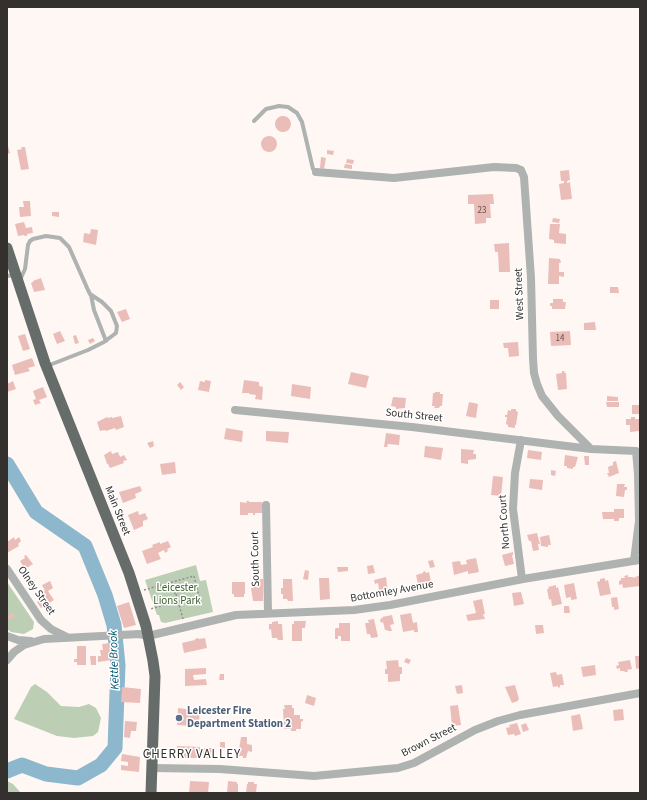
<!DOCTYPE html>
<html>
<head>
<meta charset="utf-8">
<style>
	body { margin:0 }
	#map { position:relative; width:647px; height:800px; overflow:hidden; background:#fff7f4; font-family:"Source Sans 3",sans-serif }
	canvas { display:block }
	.frame { position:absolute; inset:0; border:8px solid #33302e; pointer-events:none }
</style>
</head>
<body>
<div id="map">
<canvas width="647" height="800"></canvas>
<div class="frame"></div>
</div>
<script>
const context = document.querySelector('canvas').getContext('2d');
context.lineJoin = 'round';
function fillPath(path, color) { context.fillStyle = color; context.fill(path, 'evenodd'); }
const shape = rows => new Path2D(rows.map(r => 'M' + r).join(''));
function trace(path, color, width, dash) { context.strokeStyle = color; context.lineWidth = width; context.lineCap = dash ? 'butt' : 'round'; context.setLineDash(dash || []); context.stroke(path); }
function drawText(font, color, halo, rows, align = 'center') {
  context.font = font + ' "Source Sans 3",sans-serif'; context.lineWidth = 3; context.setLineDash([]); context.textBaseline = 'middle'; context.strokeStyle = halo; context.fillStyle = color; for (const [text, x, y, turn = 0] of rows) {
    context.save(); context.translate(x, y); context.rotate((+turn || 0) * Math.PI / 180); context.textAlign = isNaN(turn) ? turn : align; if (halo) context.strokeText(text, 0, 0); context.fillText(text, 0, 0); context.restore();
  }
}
fillPath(shape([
	[196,565,200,581,206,580,213,612,165,623,161,622,159,615,157,615,145,580],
	[7,582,34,622,33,629,24,634,11,632,7,629],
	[35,684,47,692,61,706,79,707,89,704,96,708,101,718,98,732,93,736,74,738,57,736,14,719,31,687],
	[7,781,13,784,21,793,7,793]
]), '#bccfb5');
trace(shape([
	[7,464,36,512,85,546,105,595,114,625,118,665,115,748,101,765,78,778,46,774,22,765,7,771]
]), '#8db7cc', 15);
fillPath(shape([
	'275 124a8 8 0 1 1 16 0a8 8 0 1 1-16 0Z',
	'261 144a8 8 0 1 1 16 0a8 8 0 1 1-16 0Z',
	[7,143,10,153,7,154],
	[21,147,25,147,29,169,21,170,17,150,22,149],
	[327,150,334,151,333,155,327,154],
	[321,157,326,158,324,169,320,168],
	[347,159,354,160,353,164,346,163],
	[345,164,352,165,352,169,344,168],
	[569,170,570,180,567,181,567,183,570,182,572,199,561,200,559,184,564,183,564,181,561,181,560,171],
	[493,194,494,204,490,204,491,218,486,218,486,223,475,224,474,204,468,204,468,195],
	[23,201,30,201,31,216,20,217,19,207,24,207],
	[52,212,59,212,59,217,52,216],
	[553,218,560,219,559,223,552,222],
	[24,222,26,228,32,227,33,233,27,234,27,236,25,236,24,235,18,236,15,224],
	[550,224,560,224,559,233,566,234,566,244,554,243,554,240,549,239],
	[91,229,98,230,96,245,83,242,84,233,90,234],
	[509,243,510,272,499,272,498,252,495,252,494,244],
	[549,258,560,259,561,263,559,263,559,272,564,272,564,277,559,276,559,284,548,284],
	[41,278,45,290,34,292,31,283,33,282,33,281],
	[610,287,618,287,619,293,610,293],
	[553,299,563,299,563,302,566,302,565,309,552,309,552,306,550,306,550,303,553,303],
	[490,300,499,300,499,309,490,309],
	[126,309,130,319,122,322,117,312],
	[595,322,596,330,584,330,584,323],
	[60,331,65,341,57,344,53,334],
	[570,331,571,345,551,346,550,332],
	[25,334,30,349,23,351,18,336],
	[76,335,79,343,75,344,73,336],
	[93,338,95,341,90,344,88,340],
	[518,342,519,356,509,357,508,348,504,348,503,343],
	[32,358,35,366,28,368,30,371,15,375,12,365],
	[562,371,564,371,565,373,566,373,567,389,558,390,556,374,562,373],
	[351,372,369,376,366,388,348,384],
	[205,380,211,381,209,392,198,390,200,381,205,382],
	[244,380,259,382,259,386,263,387,262,400,255,399,256,395,249,394,249,393,242,393],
	[13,381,16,389,7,392,7,384],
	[180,382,184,387,181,390,177,385],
	[292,384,311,387,310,399,291,396],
	[43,387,47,397,39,400,41,403,35,405,33,400,36,399,33,391],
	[435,392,440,392,440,394,443,394,442,406,440,406,439,408,434,408,435,406,432,406,433,393,435,393],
	[607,396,618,397,618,401,607,401],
	[393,397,406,398,405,408,396,409,396,407,391,406],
	[469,402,478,404,476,418,466,416],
	[606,402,619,402,619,407,607,407],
	[632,405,640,405,640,414,632,414],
	[511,409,516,409,516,411,518,412,516,425,515,425,515,428,508,427,508,425,506,424,507,417,505,417,505,415,507,415,508,410,511,411],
	[121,416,124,427,116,430,115,428,106,431,105,430,100,431,97,422,107,417,108,418,112,417,112,418],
	[631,417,635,417,635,419,639,419,639,431,630,432,630,425,626,425,626,419,631,419],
	[226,428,243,431,242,442,224,439],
	[266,431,289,432,288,443,266,441],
	[386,433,400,435,399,445,388,444,387,447,384,447],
	[153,441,154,446,150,448,147,443],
	[425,446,443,448,441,460,424,457],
	[461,449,474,450,473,454,476,454,476,459,468,460,468,464,461,463],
	[528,450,542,452,541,460,527,458],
	[111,451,112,454,118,452,120,457,124,455,127,460,123,461,124,463,110,468,108,464,107,464,104,455],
	[565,455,578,457,575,467,573,467,573,469,567,468,567,466,564,466],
	[584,456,589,456,589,465,585,465],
	[616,461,619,473,609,477,607,473,609,473,608,467,613,465,613,462],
	[175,462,176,473,162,475,160,464],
	[551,470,556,471,555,476,551,475],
	[493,476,503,477,501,496,491,495],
	[530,479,543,480,542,490,529,488],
	[617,484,625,484,624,487,627,487,627,490,625,490,624,497,616,496],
	[140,486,142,491,135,494,136,498,123,503,119,492],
	[246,501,249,501,249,502,262,502,262,513,255,513,255,515,253,515,253,513,248,513,248,515,240,515,240,502,247,503],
	[614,509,624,509,624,518,619,518,619,521,614,521,614,519,603,519,602,512,614,512],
	[138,511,139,515,145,513,148,519,143,521,143,526,134,530,128,515],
	[537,533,540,544,538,544,539,550,533,551,531,541,529,541,527,535],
	[549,535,551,545,548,545,548,547,541,546,540,537],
	[14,537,15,540,19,537,21,541,18,544,19,546,7,553,7,542],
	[168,541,171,547,167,549,168,551,165,553,164,550,158,553,161,559,147,564,142,551,153,547,152,545,160,542,160,544],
	[513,552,513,555,512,555,514,564,505,566,502,555],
	[26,555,33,564,25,569,20,561,25,558,24,556],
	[476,558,479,572,468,574,468,571,454,575,452,562,460,561,461,565,467,564,466,560],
	[433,560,435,567,430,568,428,561],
	[373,565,375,573,368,574,367,566],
	[337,567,348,567,348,571,338,572],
	[305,570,309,571,308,580,303,579],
	[425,571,426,573,429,572,431,582,418,584,416,575,423,573,423,572],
	[628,575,628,577,633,577,633,578,640,575,640,586,623,588,622,584,619,585,619,581,621,580,621,578,625,578,624,576],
	[386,577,388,593,385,594,385,596,383,596,383,594,380,595,378,583,375,584,374,580],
	[319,578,329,578,330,599,320,600],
	[605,578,605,581,608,580,611,594,600,596,597,582,600,581,600,579],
	[253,579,263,579,263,601,253,601,251,588,253,588],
	[283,579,292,579,293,601,288,601,287,599,283,599,283,594,281,594,281,588,283,588],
	[50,581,53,588,48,591,54,600,41,608,37,602,41,599,38,596,45,591,42,585],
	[232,582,245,582,245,594,244,594,244,597,234,597,234,594,232,594],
	[574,583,577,599,571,600,571,597,566,598,564,585],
	[556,585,556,588,558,587,562,604,552,606,551,599,549,600,547,589,549,589,548,587],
	[521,592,524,604,514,606,512,593],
	[617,597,619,609,614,610,614,607,612,607,611,598],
	[482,599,485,614,483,614,485,619,468,621,466,615,476,613,473,601],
	[129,602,136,625,124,628,117,606],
	[564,606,569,606,570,613,564,613],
	[12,613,15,616,9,620,7,616],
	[411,613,413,623,417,622,418,632,414,632,414,630,403,632,400,615],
	[392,615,394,624,390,625,392,631,388,631,387,630,385,630,383,622,381,623,380,619,383,618,382,617],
	[374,619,378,637,371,638,370,634,367,634,365,623,369,623,368,620],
	[278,621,278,624,282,624,283,640,278,640,277,638,272,638,271,629,269,630,269,624,272,624,272,622],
	[294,621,306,621,305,628,302,628,302,641,292,641,292,624,294,624],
	[339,623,350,623,350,641,341,641,341,636,338,636,338,639,335,639,335,629,336,628,339,628],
	[535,625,543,625,544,633,536,634],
	[198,638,199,639,205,638,207,648,184,653,182,643,195,640,195,639],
	[111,643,112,660,98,662,98,656,101,656,100,650,103,650,102,644],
	[77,646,86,646,86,665,77,665,77,662,74,662,74,659,77,659],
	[90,656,96,656,96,665,91,665],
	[635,656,640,656,640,668,636,669],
	[406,658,411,660,409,664,404,662],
	[398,660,399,667,402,667,402,674,400,674,400,681,388,682,388,674,385,674,385,669,387,669,386,661],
	[630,660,632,669,627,670,628,672,625,672,624,671,620,671,620,668,617,669,616,666,619,665,618,662],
	[595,665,596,675,583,677,581,667],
	[206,668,206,674,193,675,194,680,206,679,207,685,185,686,185,669],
	[556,672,557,675,562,674,564,685,560,685,560,687,558,688,558,686,553,687,550,673],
	[220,674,224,674,224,680,219,680],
	[462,685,463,693,457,694,455,686],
	[515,685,519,699,518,700,518,701,512,703,505,687],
	[122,687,141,689,140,703,121,702],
	[307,695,316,698,314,706,305,703],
	[284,705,292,705,292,708,294,708,294,715,300,715,300,719,303,719,303,721,301,722,301,729,296,729,296,731,291,731,291,729,284,729,283,709,285,709],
	[458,705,461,725,452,726,450,706],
	[178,708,200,711,199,721,194,721,193,726,177,725],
	[623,709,624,720,614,721,613,710],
	[580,714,583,729,573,731,571,716],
	[125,721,137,722,136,731,131,731,130,738,124,737],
	[517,723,521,734,515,736,514,734,508,735,506,728,510,727,509,725],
	[526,723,529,730,523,732,521,725],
	[241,737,247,737,247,744,252,745,252,752,248,751,246,758,243,758,243,756,238,756],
	[220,742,225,742,225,748,220,747],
	[177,746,200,747,200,758,184,758,184,757,179,756,179,751,177,751],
	[203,748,212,748,212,758,203,758],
	[122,754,140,757,139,772,121,770,121,765,128,766,128,762,121,761],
	[190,781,209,782,208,793,189,793],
	[228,781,237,782,237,784,238,784,238,793,227,793],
	[248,782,254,782,254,784,257,784,256,793,246,793,247,784,248,784]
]), '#ebbdb8');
trace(shape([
	'173.5 591a2.5 2.5 0 1 1 5 0a2.5 2.5 0 1 1-5 0Z',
	[144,590,194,576,199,596,150,609],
	[176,594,183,619]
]), '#948f8d', 1.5, [2, 2]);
trace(shape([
	[254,121,266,109,279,106,288,107,297,113,302,122,313,169,316,172],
	[7,276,15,275],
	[20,280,25,269,28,245,30,241,33,239,46,236,60,238,69,247,88,290,90,294,102,302,111,311,117,326,116,333,104,342,88,350,47,366],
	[91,295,94,310,106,341]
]), '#aeb2b0', 4);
trace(shape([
	[316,172,394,178,494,167,516,168,521,170,524,177,531,278,533,359,534,373,537,384,542,396,558,416,591,449,636,451,638,474,639,521,634,561],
	[235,410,412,427,591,449],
	[521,440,515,473,513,509,522,579],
	[266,505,268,613],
	[7,569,41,620,51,629,67,637],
	[7,636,18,640,31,641],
	[7,660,14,652,24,645,44,639,121,635,139,634,148,636,236,615,354,610,390,605,523,579,639,560],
	[152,768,220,769,314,776,398,768,414,763,475,730,498,721,520,715,640,693]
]), '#aeb2b0', 8);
trace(shape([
	[7,248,45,363,129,573,146,626,153,661,155,676,151,793]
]), '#656c6a', 11);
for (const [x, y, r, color] of [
	[179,718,4,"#5c6f8a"]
]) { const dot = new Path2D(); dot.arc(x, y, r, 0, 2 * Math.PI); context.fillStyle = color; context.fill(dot); trace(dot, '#fff', 1.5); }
drawText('9px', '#615350', null, [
	["23",482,211],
	["14",560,339]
]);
drawText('11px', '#33302e', '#fff', [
	["West Street",520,294,-92],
	["South Street",414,416,6],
	["Main Street",117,511,68],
	["North Court",505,522,-94],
	["South Court",256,559,-91],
	["Olney Street",36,591,55],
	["Bottomley Avenue",392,592,-10],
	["Brown Street",429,741,-27]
]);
drawText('11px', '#3c5d2d', '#fff', [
	["Leicester",177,589],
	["Lions Park",177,602]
]);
drawText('bold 11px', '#4e5e75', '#fff', [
	["Leicester Fire",187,712],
	["Department Station 2",187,725]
], 'left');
drawText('italic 12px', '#025773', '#fff', [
	["Kettle Brook",115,660,-92]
]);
context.letterSpacing = '1px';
drawText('13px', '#33302e', '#fff', [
	["CHERRY VALLEY",192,755]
]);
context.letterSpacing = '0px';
</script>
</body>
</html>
